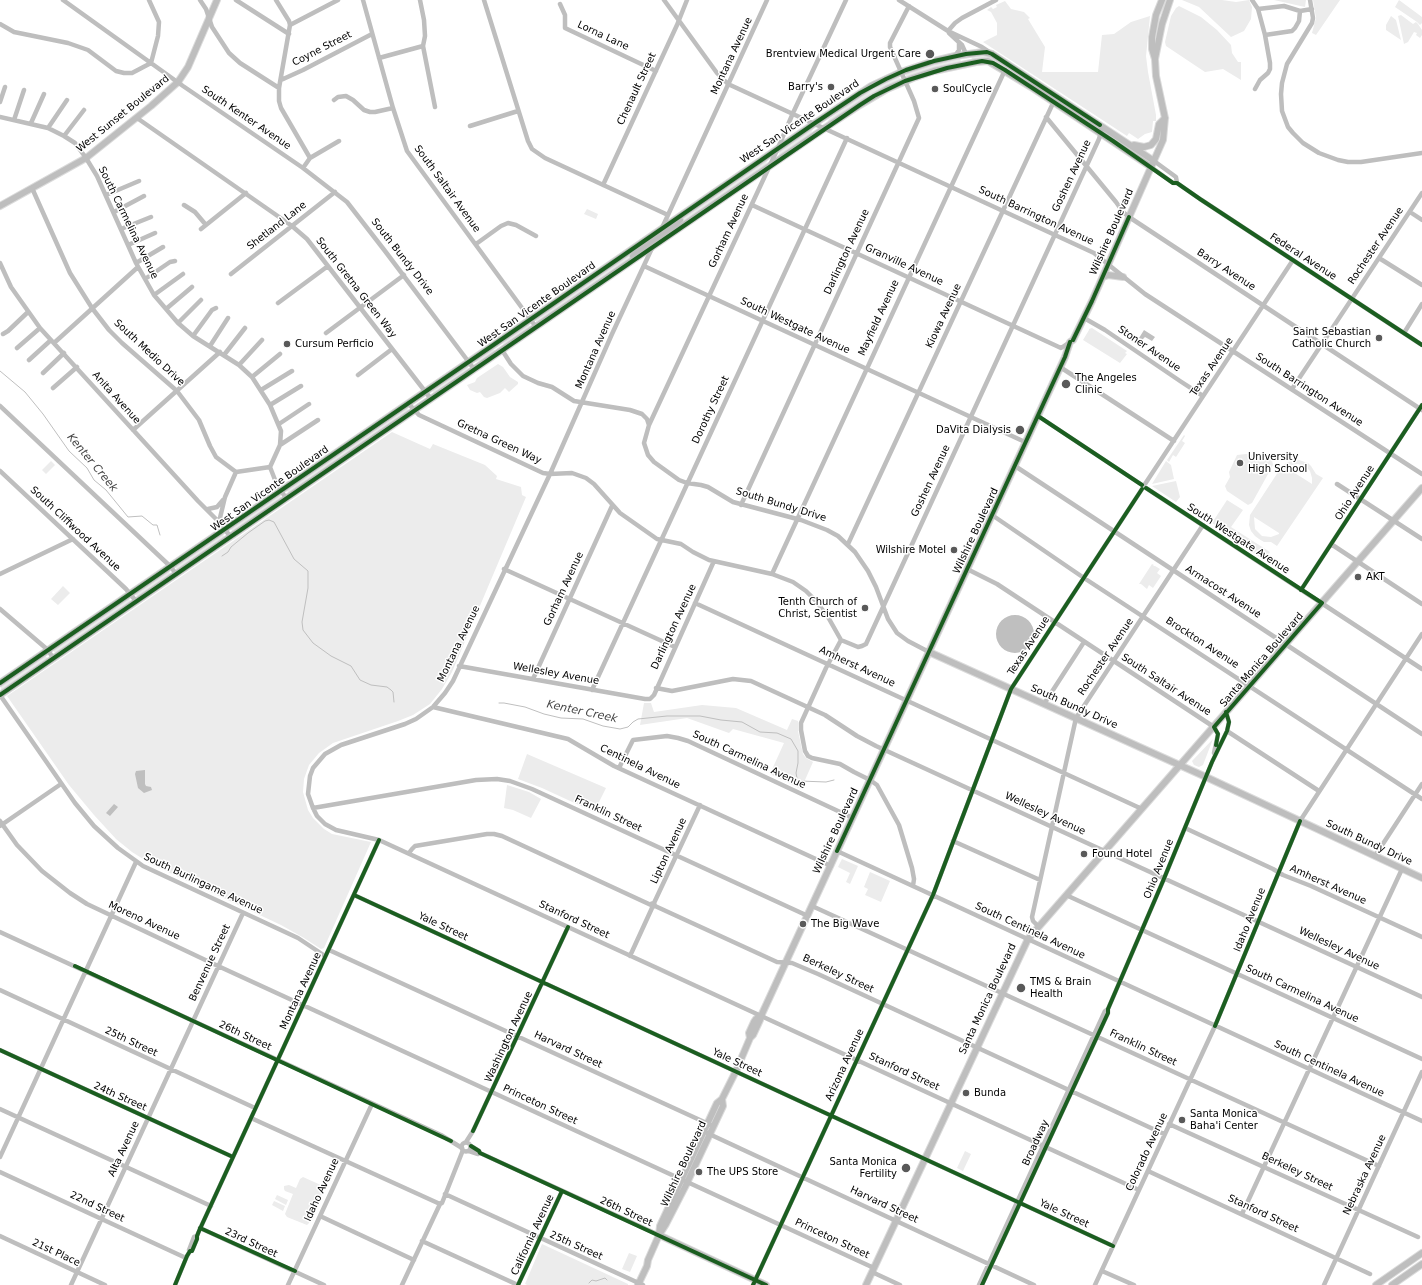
<!DOCTYPE html>
<html>
<head>
<meta charset="utf-8">
<style>
  body { margin:0 }
  canvas { display:block; background:#fff }
</style>
</head>
<body>
<canvas width="1422" height="1285"></canvas>
<script>
const context = document.querySelector('canvas').getContext('2d');
context.lineJoin = 'round';
function fill(path, color) { context.fillStyle = color; context.fill(path, 'evenodd'); }
const poly = rows => new Path2D(rows.map(r => 'M' + r).join(''));
function strokePath(path, color, width, dash) { context.strokeStyle = color; context.lineWidth = width; context.lineCap = dash ? 'butt' : 'round'; context.setLineDash(dash || []); context.stroke(path); }
function label(font, color, halo, rows, align = 'center') {
  context.font = font + ' "DejaVu Sans",sans-serif'; context.lineWidth = 3; context.setLineDash([]); context.textBaseline = 'middle'; context.strokeStyle = halo; context.fillStyle = color; for (const [text, x, y, turn = 0] of rows) {
    context.save(); context.translate(x, y); context.rotate((+turn || 0) * Math.PI / 180); context.textAlign = isNaN(turn) ? turn : align; if (halo) context.strokeText(text, 0, 0); context.fillText(text, 0, 0); context.restore();
  }
}
fill(poly([
  [1182,0,1222,0,1236,2,1249,0,1252,7,1251,19,1244,31,1231,37,1199,7],
  [1274,0,1306,0,1305,7],
  [1313,0,1340,0,1316,35,1312,33,1316,18],
  [1399,0,1422,17,1422,23,1420,25,1417,22,1395,7],
  [1005,1,1011,9,1024,12,1030,18,1028,19,1045,47,1042,72,1098,72,1102,35,1114,34,1131,22,1150,16,1146,56,1148,72,1156,115,1156,121,1153,121,1152,132,1145,134,1138,139,1129,133,1127,136,983,42,997,35,997,23,991,12,987,10,991,7,993,9,997,7,996,5],
  [1179,6,1201,17,1217,30,1231,45,1232,53,1238,62,1241,62,1241,80,1223,69,1205,72,1166,46,1165,42,1171,16,1176,8],
  [1401,15,1413,24,1416,22,1418,24,1422,30,1422,35,1420,38,1416,35,1417,33,1414,32,1408,42,1404,44,1398,16],
  [1391,16,1396,20,1401,40,1386,30,1386,25],
  [983,54,991,57,1048,95,990,59,984,58,972,59,971,55],
  [960,58,961,62,907,77,905,74,940,62],
  [899,76,901,81,827,123,829,119,845,108,852,100,876,87],
  [813,127,813,129,811,133,777,159,781,149],
  [768,159,764,168,665,236,666,233,695,208],
  [587,209,598,214,596,219,584,214],
  [649,240,648,243,617,269,537,323,534,319],
  [528,323,531,328,505,346,503,344,505,341,519,331],
  [1092,328,1127,351,1125,353,1127,354,1120,363,1083,340,1089,330,1089,329],
  [491,350,495,350,496,351,483,360,476,362,475,360],
  [498,364,503,367,510,377,518,382,518,384,509,392,505,388,500,393,487,398,484,397,480,392,477,393,470,390,467,385,475,382,477,378],
  [466,366,468,368,466,370,443,386,435,394,431,389],
  [406,407,409,411,289,494,286,489],
  [392,432,430,449,433,444,485,465,497,476,496,479,521,487,522,495,526,497,452,672,442,689,430,704,413,715,398,721,333,743,319,753,309,765,304,779,303,792,308,810,313,818,324,829,332,834,371,842,324,948,321,949,304,938,281,925,151,864,132,852,116,839,94,815,69,785,7,696],
  [1184,435,1185,436,1182,441,1185,443,1176,457,1173,455,1169,462,1167,460],
  [1246,454,1267,458,1272,460,1273,465,1252,503,1248,505,1227,491,1225,486,1230,477,1229,472,1237,455],
  [1296,459,1308,463,1311,466,1316,474,1323,478,1277,546,1271,542,1264,542,1259,539,1255,536,1251,531,1249,525,1250,515,1282,466,1286,463],
  [1298,464,1306,467,1310,471,1312,478,1312,484,1287,468,1292,465],
  [1254,517,1279,533,1279,534,1271,537,1262,536,1255,529],
  [51,461,55,465,46,474,42,470],
  [1166,461,1171,465,1174,479,1152,484],
  [1176,481,1180,497,1176,502,1152,486],
  [279,494,282,499,233,532,230,528],
  [1227,500,1243,510,1231,527,1270,552,1264,560,1226,535,1227,533,1212,523],
  [222,533,225,538,177,570,174,566],
  [1152,564,1154,565,1153,566,1155,566,1160,569,1157,573,1161,576,1153,588,1149,585,1147,589,1141,584,1139,584],
  [168,570,171,575,138,598,135,593],
  [63,586,70,593,58,605,51,599],
  [128,597,131,602,56,654,52,649],
  [45,655,48,659,2,691,0,685],
  [644,703,651,703,654,712,702,705,736,708,787,730,792,719,798,721,798,731,803,754,806,758,813,762,801,789,770,774,784,743,733,729,729,733,687,718,640,725],
  [1213,739,1203,765,1199,767,1194,765,1192,761],
  [527,754,606,788,594,812,542,788,518,779],
  [507,785,529,792,541,799,531,818,513,810,504,808],
  [842,859,858,866,850,884,846,882,850,873,838,867],
  [870,872,890,881,881,902,865,895,868,889,864,887],
  [965,1151,971,1154,963,1171,957,1168],
  [303,1177,323,1186,325,1188,309,1223,307,1225,287,1217,285,1214,293,1194,285,1191,284,1189,284,1186,289,1185,296,1188,300,1179],
  [277,1195,288,1200,286,1205,275,1199],
  [274,1201,285,1206,283,1211,272,1205],
  [542,1244,628,1284,628,1285,527,1285,525,1284],
  [629,1253,637,1256,630,1272,622,1269]
]), '#ececec');
fill(poly([
  [1144,330,1155,337,1152,341,1145,337,1142,340,1139,338],
  '996 634a19 19 0 1 1 38 0a19 19 0 1 1-38 0Z',
  [145,770,145,784,146,786,151,787,152,790,144,793,138,788,135,774,136,771],
  [114,804,118,807,110,816,106,813]
]), '#bfbfbf');
strokePath(poly([
  [0,371,25,392,43,414,69,451,87,468,94,480,106,490,128,517,142,516,153,525,157,525,160,535],
  [222,556,228,552,231,547,248,533,265,521,269,520,274,522,294,559,308,571,308,588,302,622,303,630,313,643,331,656,351,666,360,680,371,685,387,687,391,690,393,692,394,702],
  [499,703,504,703,525,707,544,714,561,718,583,719,603,726,620,729,628,727,633,722,638,719,667,716,700,716,721,720,742,722,760,732,777,733,791,739,798,751,798,763,796,773,797,778,800,781,826,782,834,780],
  [589,1283,592,1280,596,1281,605,1278,607,1280]
]), '#bfbfbf', 1);
const major = poly([
  [1155,59,1152,49,1152,37,1156,15,1162,0],
  [1134,145,1144,147,1151,145,1156,139,1159,124,1165,118],
  [0,206,86,158,151,106,178,82,188,67,217,0],
  [658,241,666,231,680,220],
  [633,256,654,239,659,233],
  [1103,277,1108,275,1123,277],
  [929,652,1206,777,1422,878],
  [0,683,489,348,815,123,871,86,901,72,934,61,955,56,983,52,992,54,1154,161],
  [0,695,825,128,860,105,887,89,913,78,934,71,976,62,988,61,1031,87,1151,167],
  [750,1038,753,1035,760,1020,761,1016,1046,398,1065,357,1070,342,1073,340,1092,301,1163,140,1165,118,1156,76,1155,59,1162,24,1170,0],
  [659,1235,660,1226,717,1103,722,1099,736,1071,750,1038,749,1033,754,1022,756,1019,761,1016],
  [659,1235,766,1285],
  [638,1285,647,1266,648,1260,659,1235,666,1224,685,1187,723,1106,722,1099],
  [866,1285,1028,939,1422,488],
  [1376,1285,1422,1253],
  [1392,1285,1422,1264]
]);
strokePath(major, '#dbdbdb', 8);
strokePath(poly([
  [63,0,183,86,303,168,347,202,385,251,474,369],
  [200,0,206,9,212,27,229,53,240,63,279,88],
  [236,0,289,34],
  [276,0,289,21,290,25,279,88,279,101,281,108,310,158],
  [363,0,393,108,407,151,536,327],
  [420,0,424,20,425,36,423,46,435,107],
  [484,0,528,141,532,149,545,158,668,215],
  [664,0,717,73,728,84,1094,253,1145,294,1422,474],
  [899,0,948,31,982,47,991,53],
  [1252,0,1258,9,1284,6,1300,11,1312,9],
  [1310,0,1313,18,1312,23,1287,64,1282,83,1281,94,1282,111,1288,127,1293,133,1303,143,1319,153,1338,160,1348,162,1361,162,1422,153],
  [560,4,565,15,565,28,656,71],
  [1258,9,1265,35],
  [0,24,14,32,68,43,88,50,116,71,124,73,132,73,151,63,158,36,159,22,149,0],
  [290,25,338,0],
  [948,31,955,23,962,18,996,0],
  [949,33,962,45,966,54],
  [955,56,959,50,959,43],
  [379,58,423,46],
  [281,80,303,70,372,34],
  [1255,89,1260,80,1268,73,1270,69,1270,63,1265,35,1292,31,1295,28,1299,21,1300,11],
  [334,100,338,97,346,96,353,100,364,110,370,112,375,112,393,108],
  [0,102,5,87],
  [0,117,48,128,64,136,75,143,86,158,97,176,136,263,154,295,178,323,193,336,239,365,252,377,270,405,281,431,280,445,270,467,277,485,286,498],
  [1046,117,1116,202,1123,212,1129,217,1422,410],
  [137,118,292,226,307,239,431,399],
  [14,120,24,90],
  [31,123,44,94],
  [470,126,518,111],
  [48,128,67,100],
  [64,136,84,110],
  [1154,161,1176,177,1177,183],
  [1151,167,1173,183,1177,183,1200,199,1422,345],
  [303,168,310,158,339,141],
  [603,185,677,25,687,0],
  [32,188,70,273,92,308,109,330,122,343,177,391,199,420,210,446,216,457,236,472,270,467],
  [106,195,139,181],
  [184,205,195,212,206,225],
  [752,205,1061,348,1070,342],
  [114,212,144,196],
  [1410,212,1422,220],
  [662,228,767,0],
  [121,229,151,217],
  [201,229,246,193],
  [476,244,501,226,508,223,516,225,536,236],
  [128,245,155,233],
  [653,246,612,334,550,474,453,681,445,693,433,707,416,719,405,724,341,745,325,754,313,768,310,776,308,794,313,808,317,816,325,824,336,830,379,840,1139,1190],
  [1379,258,1422,285],
  [0,263,11,287,40,328,198,501,219,522,230,536],
  [136,263,163,247],
  [644,266,1025,442],
  [231,274,335,192],
  [145,279,170,262,175,261],
  [154,295,183,274],
  [278,303,328,266],
  [166,309,192,287],
  [1084,318,1105,330,1180,381,1203,396],
  [178,323,201,300],
  [326,333,404,275],
  [1404,333,1422,304],
  [3,334,8,331,28,312],
  [193,336,212,310,216,308],
  [54,343,138,267],
  [210,346,228,318],
  [17,348,40,328],
  [502,350,511,364,523,376,538,383,552,387,574,401,630,410,642,414,647,419,649,425,644,443,648,455,654,462,679,480,687,483,701,485,708,487,733,502,801,520,827,530,838,536,855,552,868,571,876,587,888,619,897,633,908,641,929,652],
  [224,355,245,328],
  [29,360,51,340],
  [239,365,262,340],
  [1060,367,1174,441],
  [43,373,64,353],
  [358,375,392,349],
  [252,377,280,354],
  [53,388,77,367],
  [1292,389,1422,193],
  [261,390,292,371],
  [408,403,419,415,543,473,550,474,572,473,586,478,594,484,620,513,657,539,681,544,693,552,709,560,772,574,793,582,806,591,815,600,828,617,841,640],
  [270,405,301,386],
  [0,406,171,567,176,574],
  [1038,416,1142,485],
  [279,424,309,404],
  [649,425,778,148,793,113,846,0],
  [133,430,220,352],
  [280,445,318,420],
  [1015,466,1422,734],
  [0,471,126,589,136,601],
  [1145,484,1293,260],
  [1337,484,1422,539],
  [1146,488,1422,669],
  [741,505,919,118,914,101,890,47,890,43,909,6],
  [208,509,217,507,223,500],
  [992,515,1084,578,1422,799],
  [219,522,225,497,236,472],
  [848,544,1054,101],
  [1331,544,1422,604],
  [504,569,675,647],
  [967,569,997,584,1214,727,1218,734,1214,753],
  [0,574,73,539],
  [772,574,1005,70],
  [1301,590,1422,405],
  [695,603,1142,809],
  [0,609,48,650,53,658],
  [841,640,858,647,862,646,866,644,1099,139,1102,129,1100,125],
  [841,640,826,668,801,723,801,730,805,751,808,756,812,758,840,764,854,772,870,780,877,785,899,825,912,868,914,879,913,886],
  [459,666,645,699,650,699,654,695,714,561],
  [533,679,612,506],
  [656,688,672,691,733,679,751,681,825,715,857,736,876,746,1422,997],
  [592,690,847,138],
  [0,695,75,803,94,826,118,848,143,866,298,938,325,956],
  [1044,704,1084,642],
  [433,707,568,739,614,766,831,866],
  [1227,731,1319,791],
  [619,768,633,740,667,736,678,738,688,741,853,818],
  [313,808,476,780,497,779,510,781,532,789,808,916],
  [0,821,17,845,42,871,70,893,87,904,218,966,874,1268],
  [0,826,61,784],
  [1185,828,1273,869,1283,875,1311,886,1422,937],
  [953,841,1040,880],
  [837,851,1422,1121],
  [409,853,412,849,415,846,487,834,494,834,502,836,651,905],
  [1375,856,1422,784],
  [354,895,1113,1246],
  [1066,895,1422,1059],
  [654,903,651,904,652,907,655,906,654,903,700,805],
  [655,906,777,962,792,963,818,974,1164,1134],
  [812,906,1379,1166],
  [1039,927,1033,921,1032,917,1076,718,1203,525],
  [0,932,441,1135,462,1148],
  [329,950,713,1126],
  [630,956,652,908],
  [0,990,255,1108],
  [0,1050,233,1157],
  [0,1109,211,1206],
  [251,1118,440,1204],
  [1169,1124,1418,1237],
  [707,1133,1034,1285],
  [466,1142,473,1131,568,927],
  '461.5 1147a4.5 4.5 0 1 1 9 0a4.5 4.5 0 1 1-9 0Z',
  [471,1146,479,1151,480,1153,659,1235],
  [469,1151,478,1154,480,1153],
  [0,1157,136,862],
  [1148,1171,1370,1274],
  [0,1172,186,1258],
  [445,1194,643,1285],
  [1242,1214,1402,869],
  [320,1216,414,1260],
  [200,1228,324,1285],
  [0,1236,105,1285],
  [422,1241,518,1285],
  [189,1250,194,1237,197,1236],
  [1102,1271,1134,1285],
  [872,1272,900,1285],
  [71,1285,243,913],
  [175,1285,187,1256,190,1251,192,1251,197,1239,197,1236,199,1231,379,840],
  [288,1285,372,1104],
  [402,1285,440,1204,442,1203,463,1150],
  [518,1285,562,1191],
  [753,1285,933,895,1011,689,1142,489],
  [979,1285,1105,1011,1108,1009],
  [982,1285,1108,1013,1108,1009,1163,881,1212,762,1227,731,1229,722,1226,712],
  [1095,1285,1215,1026,1300,821,1422,634],
  [1324,1285,1422,1072]
]), '#bebebe', 4.5);
strokePath(major, '#bebebe', 6);
strokePath(poly([
  [1073,340,1092,301,1129,217],
  [1038,416,1142,485],
  [1146,488,1322,603,1214,727,1218,734,1216,745],
  [1301,590,1422,405],
  [0,683,489,348,815,123,860,93,886,79,906,70,934,61,966,54,987,52,992,54,1100,125],
  [0,695,860,105,874,96,905,81,947,68,982,61,993,63,1005,70,1113,141,1173,183,1177,183,1200,199,1422,345],
  [837,851,1046,398,1065,357,1070,342],
  [354,895,1113,1246],
  [75,966,451,1141],
  [1215,1026,1300,821],
  [0,1050,233,1157],
  [473,1131,568,927],
  [471,1146,479,1151,480,1153,766,1285],
  [200,1228,295,1271],
  [175,1285,187,1256,190,1251,192,1251,197,1239,197,1236,199,1231,379,840],
  [518,1285,562,1191],
  [753,1285,933,895,1011,689,1142,489],
  [982,1285,1108,1013,1108,1009,1163,881,1212,762,1227,731,1229,722,1226,712]
]), '#1b5e20', 4);
for (const [x, y, r, color] of [
  [930,54,5,"#595959"],
  [831,87,4,"#595959"],
  [935,89,4,"#595959"],
  [1379,338,4,"#595959"],
  [287,344,4,"#595959"],
  [1066,384,5,"#595959"],
  [1020,430,5,"#595959"],
  [1240,463,4,"#595959"],
  [954,550,4,"#595959"],
  [1358,577,4,"#595959"],
  [865,608,4,"#595959"],
  [1084,854,4,"#595959"],
  [803,924,4,"#595959"],
  [1021,988,5,"#595959"],
  [966,1093,4,"#595959"],
  [1182,1120,4,"#595959"],
  [906,1168,5,"#595959"],
  [699,1172,4,"#595959"]
]) { const dot = new Path2D(); dot.arc(x, y, r, 0, 2 * Math.PI); context.fillStyle = color; context.fill(dot); strokePath(dot, '#fff', 1.5); }
label('10px', '#000', '#fff', [
  ["Lorna Lane",603,36,25],
  ["Coyne Street",322,49,-27],
  ["Montana Avenue",732,56,-65],
  ["Chenault Street",637,89,-65],
  ["West Sunset Boulevard",123,114,-39],
  ["South Kenter Avenue",246,118,34],
  ["West San Vicente Boulevard",800,122,-34],
  ["Goshen Avenue",1072,176,-65],
  ["South Saltair Avenue",447,189,54],
  ["South Barrington Avenue",1036,216,25],
  ["South Carmelina Avenue",128,223,64],
  ["Shetland Lane",277,226,-38],
  ["Gorham Avenue",729,231,-65],
  ["Wilshire Boulevard",1112,232,-66],
  ["Rochester Avenue",1376,246,-56],
  ["Darlington Avenue",847,252,-65],
  ["South Bundy Drive",402,257,52],
  ["Federal Avenue",1303,257,33],
  ["Granville Avenue",904,265,25],
  ["Barry Avenue",1226,270,33],
  ["South Gretna Green Way",356,288,52],
  ["West San Vicente Boulevard",537,305,-35],
  ["Kiowa Avenue",944,316,-65],
  ["Mayfield Avenue",879,318,-65],
  ["South Westgate Avenue",795,326,25],
  ["Stoner Avenue",1149,349,34],
  ["Montana Avenue",596,350,-66],
  ["South Medio Drive",149,353,43],
  ["Texas Avenue",1212,367,-56],
  ["South Barrington Avenue",1309,390,33],
  ["Anita Avenue",116,398,48],
  ["Dorothy Street",711,410,-65],
  ["Gretna Green Way",499,442,25],
  ["Goshen Avenue",931,481,-65],
  ["West San Vicente Boulevard",270,489,-35],
  ["Ohio Avenue",1355,493,-57],
  ["South Bundy Drive",781,505,17],
  ["South Cliffwood Avenue",75,529,43],
  ["Wilshire Boulevard",976,531,-65],
  ["South Westgate Avenue",1238,539,33],
  ["Gorham Avenue",564,589,-65],
  ["Armacost Avenue",1223,592,33],
  ["Darlington Avenue",674,627,-65],
  ["Brockton Avenue",1202,643,33],
  ["Montana Avenue",459,644,-64],
  ["Texas Avenue",1029,646,-57],
  ["Rochester Avenue",1106,657,-56],
  ["Santa Monica Boulevard",1262,660,-49],
  ["Amherst Avenue",857,667,25],
  ["Wellesley Avenue",556,674,10],
  ["South Saltair Avenue",1166,685,33],
  ["South Bundy Drive",1074,707,24],
  ["South Carmelina Avenue",749,760,25],
  ["Centinela Avenue",640,767,26],
  ["Franklin Street",608,814,25],
  ["Wellesley Avenue",1045,814,25],
  ["Wilshire Boulevard",836,831,-65],
  ["South Bundy Drive",1369,843,25],
  ["Lipton Avenue",669,851,-65],
  ["Ohio Avenue",1159,869,-68],
  ["South Burlingame Avenue",203,884,25],
  ["Amherst Avenue",1328,885,24],
  ["Stanford Street",574,920,25],
  ["Idaho Avenue",1250,920,-68],
  ["Moreno Avenue",144,921,25],
  ["Yale Street",443,927,25],
  ["South Centinela Avenue",1030,931,25],
  ["Wellesley Avenue",1339,949,25],
  ["Benvenue Street",210,963,-65],
  ["Berkeley Street",838,974,25],
  ["Montana Avenue",301,991,-65],
  ["South Carmelina Avenue",1302,994,25],
  ["Santa Monica Boulevard",988,999,-65],
  ["26th Street",245,1036,25],
  ["Washington Avenue",509,1037,-65],
  ["25th Street",131,1042,25],
  ["Franklin Street",1143,1048,25],
  ["Harvard Street",568,1050,25],
  ["Yale Street",737,1063,25],
  ["Arizona Avenue",845,1065,-65],
  ["South Centinela Avenue",1329,1069,25],
  ["Stanford Street",904,1072,25],
  ["24th Street",120,1097,24],
  ["Princeton Street",540,1105,25],
  ["Broadway",1036,1143,-65],
  ["Alta Avenue",124,1149,-65],
  ["Colorado Avenue",1147,1152,-65],
  ["Wilshire Boulevard",684,1164,-65],
  ["Berkeley Street",1297,1172,25],
  ["Nebraska Avenue",1365,1175,-65],
  ["Idaho Avenue",322,1190,-65],
  ["Harvard Street",884,1205,25],
  ["22nd Street",97,1207,25],
  ["26th Street",626,1212,25],
  ["Yale Street",1064,1214,25],
  ["Stanford Street",1263,1214,25],
  ["California Avenue",533,1235,-65],
  ["Princeton Street",832,1239,25],
  ["23rd Street",251,1243,25],
  ["25th Street",576,1246,24],
  ["21st Place",56,1253,25]
]);
label('10px', '#000', '#fff', [
  ["Brentview Medical Urgent Care",921,54,"right"],
  ["Barry's",823,87,"right"],
  ["SoulCycle",943,89],
  ["Saint Sebastian",1371,332,"right"],
  ["Catholic Church",1371,344,"right"],
  ["Cursum Perficio",295,344],
  ["The Angeles",1075,378],
  ["Clinic",1075,390],
  ["DaVita Dialysis",1011,430,"right"],
  ["University",1248,457],
  ["High School",1248,469],
  ["Wilshire Motel",946,550,"right"],
  ["AKT",1366,577],
  ["Tenth Church of",857,602,"right"],
  ["Christ, Scientist",857,614,"right"],
  ["Found Hotel",1092,854],
  ["The Big Wave",811,924],
  ["TMS & Brain",1030,982],
  ["Health",1030,994],
  ["Bunda",974,1093],
  ["Santa Monica",1190,1114],
  ["Baha'i Center",1190,1126],
  ["Santa Monica",897,1162,"right"],
  ["Fertility",897,1174,"right"],
  ["The UPS Store",707,1172]
], 'left');
label('italic 11px', '#444', '#fff', [
  ["Kenter Creek",92,463,50],
  ["Kenter Creek",582,712,12]
]);
</script>
</body>
</html>
